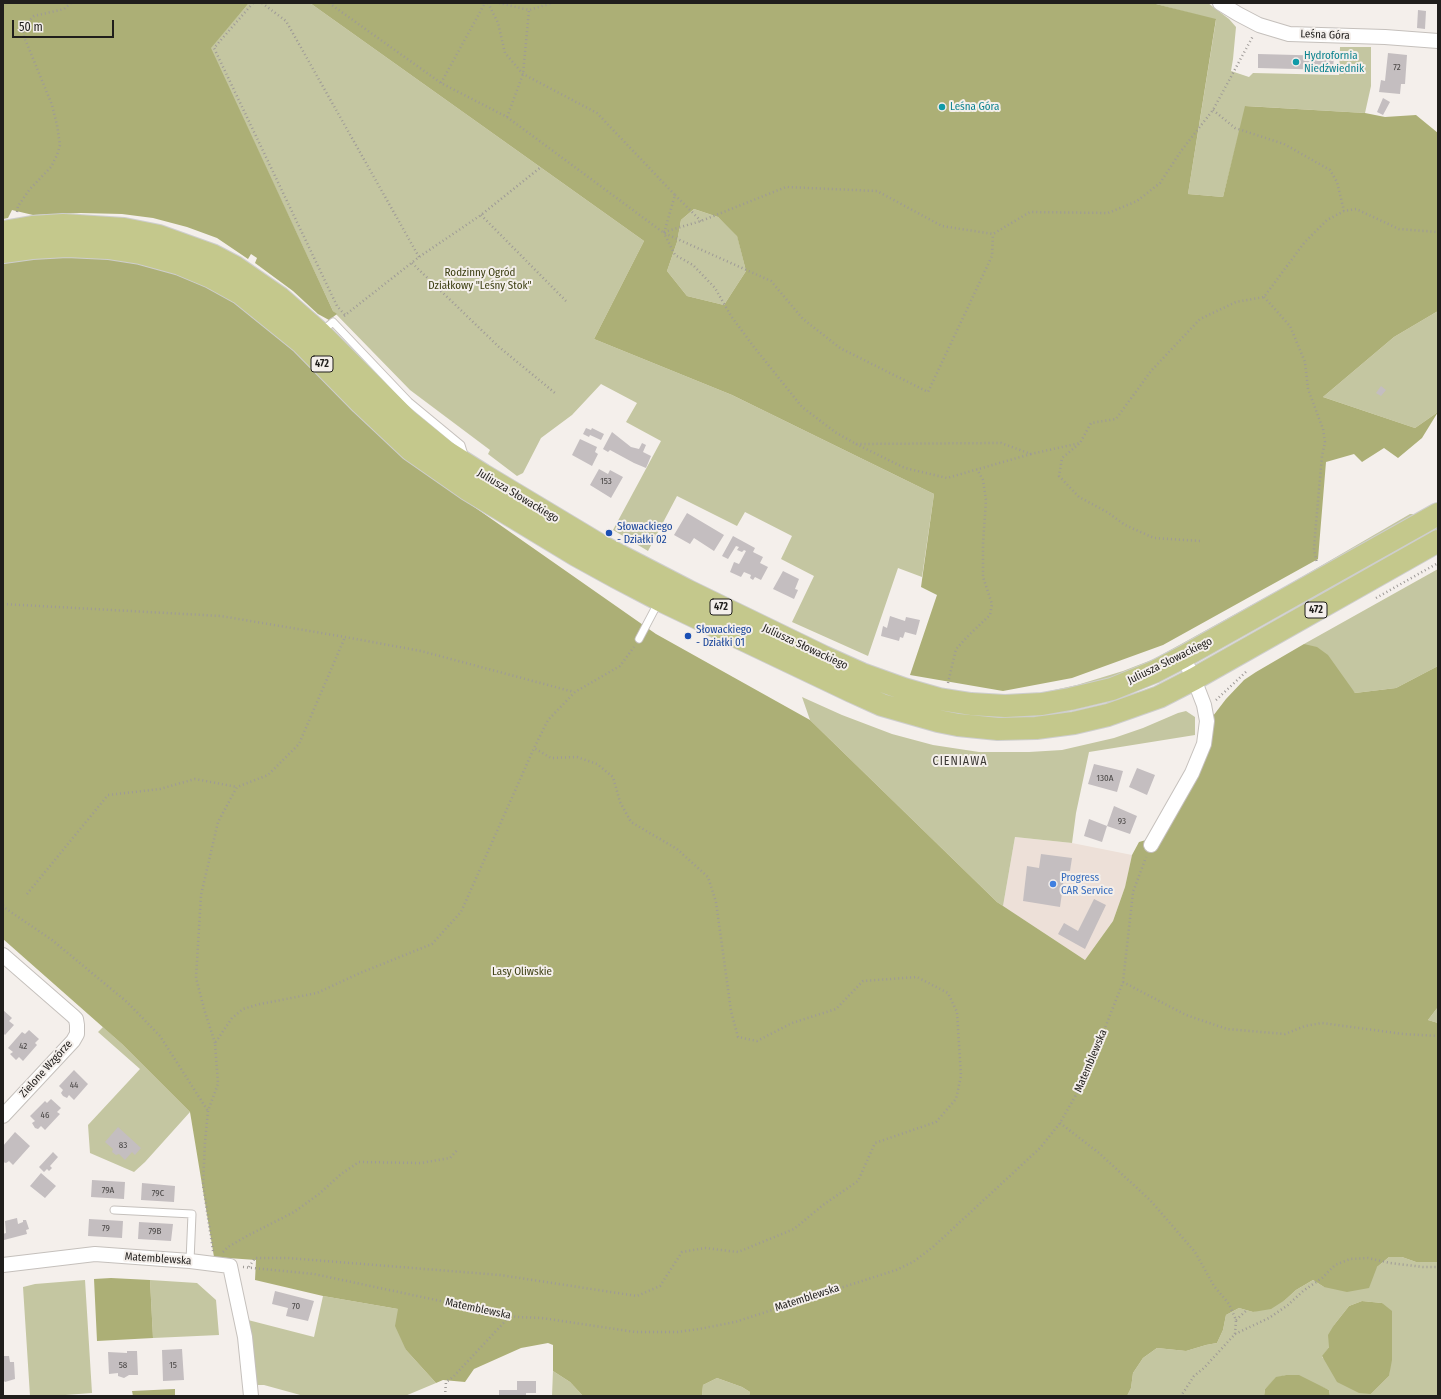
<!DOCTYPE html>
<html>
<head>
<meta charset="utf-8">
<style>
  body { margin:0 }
  #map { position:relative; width:1441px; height:1399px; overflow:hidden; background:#f4efeb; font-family:"Fira Sans Condensed",sans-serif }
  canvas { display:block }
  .frame { position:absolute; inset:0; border:4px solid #201e1c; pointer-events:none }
  .scale { position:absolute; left:12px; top:20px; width:102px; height:18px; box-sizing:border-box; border:2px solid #201e1c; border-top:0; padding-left:5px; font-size:12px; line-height:14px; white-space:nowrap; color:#201e1c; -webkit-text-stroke:3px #f4efeb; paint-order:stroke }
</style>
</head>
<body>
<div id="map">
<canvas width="1441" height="1399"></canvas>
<div class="frame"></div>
<div class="scale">50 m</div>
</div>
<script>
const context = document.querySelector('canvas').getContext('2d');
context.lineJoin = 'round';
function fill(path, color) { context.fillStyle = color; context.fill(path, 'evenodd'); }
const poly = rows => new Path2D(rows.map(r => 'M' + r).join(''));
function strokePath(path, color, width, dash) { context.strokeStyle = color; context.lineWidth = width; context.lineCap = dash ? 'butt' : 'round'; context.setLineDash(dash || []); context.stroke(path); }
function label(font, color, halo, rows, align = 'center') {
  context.font = font + ' "Fira Sans Condensed",sans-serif'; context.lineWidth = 4; context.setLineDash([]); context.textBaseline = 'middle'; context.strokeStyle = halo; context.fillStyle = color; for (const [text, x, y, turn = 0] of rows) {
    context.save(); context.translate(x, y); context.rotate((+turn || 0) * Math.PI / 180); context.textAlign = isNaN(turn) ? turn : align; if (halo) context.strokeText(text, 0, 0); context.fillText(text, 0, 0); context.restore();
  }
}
fill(poly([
  [1015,837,1072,843,1132,855,1125,887,1113,921,1085,960,1003,906]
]), '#ede0d8');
fill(poly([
  [249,3,310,3,644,241,594,339,732,395,934,494,922,577,898,568,868,656,792,622,814,576,781,559,792,536,745,512,737,526,677,496,648,551,613,530,661,441,626,422,637,403,601,384,572,415,541,438,523,473,517,476,488,454,490,450,410,390,333,311,210,48],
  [1152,3,1208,3,1229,19,1236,27,1233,59,1231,71,1249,77,1253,73,1339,75,1340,47,1371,47,1371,86,1365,113,1246,106,1223,197,1188,194,1216,20],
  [694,209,718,217,737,235,746,271,724,305,687,296,667,271,677,242,681,220],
  [1438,311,1438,412,1415,428,1323,397,1394,337],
  [1410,514,1413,514,1412,518,1155,662,1082,688,1036,694,1077,685,1123,671,1154,659,1288,585],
  [1438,522,1438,531,1298,609,1310,598],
  [1438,569,1438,666,1396,688,1355,693,1304,644],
  [802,697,842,715,892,734,933,745,979,752,1029,752,1062,750,1114,738,1143,728,1178,713,1186,711,1195,717,1195,735,1089,752,1076,813,1072,843,1015,837,1003,906,997,902,810,720],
  [1438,1007,1438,1023,1428,1020],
  [103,1027,122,1044,190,1112,145,1162,134,1172,90,1153,88,1125,140,1069,98,1032],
  [1389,1257,1402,1257,1416,1262,1438,1262,1438,1396,1330,1396,1329,1390,1317,1385,1286,1375,1276,1378,1265,1389,1264,1396,1127,1396,1131,1388,1133,1373,1143,1358,1157,1348,1186,1351,1206,1345,1217,1343,1223,1330,1226,1315,1239,1308,1253,1312,1285,1300,1296,1290,1313,1280,1324,1287,1377,1267],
  [1362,1301,1382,1303,1392,1330,1389,1376,1371,1394,1322,1357,1329,1347,1334,1325,1349,1306],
  [85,1280,92,1393,52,1396,30,1396,23,1287,35,1284],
  [150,1280,197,1283,216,1300,219,1335,153,1338],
  [323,1296,398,1309,406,1350,436,1383,405,1396,304,1396,264,1385,257,1385,248,1320,314,1337],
  [553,1371,570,1382,583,1396,552,1396],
  [717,1378,742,1387,750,1392,749,1396,702,1396,703,1385]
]), '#c4c6a1');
fill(poly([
  [3,3,249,3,211,48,333,311,337,314,329,320,318,314,293,291,255,263,257,258,251,254,248,259,217,238,187,227,153,218,122,214,81,213,33,215,12,210,8,218,3,219],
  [310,3,1152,3,1216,19,1188,194,1223,197,1245,106,1365,113,1385,117,1416,115,1438,133,1438,311,1394,337,1323,397,1415,428,1438,412,1422,438,1398,458,1384,448,1362,462,1354,454,1326,462,1318,559,1163,645,1072,678,1003,691,910,675,937,595,921,587,934,494,732,395,594,339,644,241],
  [694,209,718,217,737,236,746,271,724,305,687,296,667,271,677,242,681,220],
  [37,256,123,259,174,272,227,296,292,347,400,455,656,634,810,720,997,902,1085,960,1113,921,1125,887,1132,855,1139,842,1160,836,1213,716,1226,699,1244,680,1256,672,1304,644,1317,647,1328,655,1355,693,1396,688,1438,666,1438,1007,1428,1020,1438,1023,1438,1262,1416,1262,1402,1257,1389,1257,1377,1267,1369,1288,1347,1292,1324,1287,1313,1280,1296,1290,1285,1300,1271,1309,1253,1312,1239,1308,1226,1315,1223,1330,1217,1343,1206,1345,1186,1351,1157,1348,1143,1358,1133,1373,1131,1388,1127,1396,749,1396,750,1392,742,1387,717,1378,703,1385,702,1396,583,1396,570,1382,553,1371,553,1345,548,1343,521,1348,474,1369,465,1382,443,1380,436,1383,406,1350,395,1326,398,1309,323,1296,255,1280,256,1260,214,1257,190,1112,122,1044,3,939,3,262],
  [111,1278,150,1280,153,1338,97,1341,94,1279],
  [1362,1301,1382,1303,1392,1311,1392,1360,1389,1376,1371,1394,1359,1393,1337,1382,1322,1356,1329,1347,1328,1335,1334,1325,1349,1306],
  [1286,1375,1299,1375,1329,1390,1330,1396,1264,1396,1265,1389,1276,1377],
  [175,1389,175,1396,133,1396,132,1391]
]), '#acaf76');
fill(poly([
  [1418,10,1426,11,1425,29,1417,28],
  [1388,53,1407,55,1405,84,1401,84,1400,94,1379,92,1381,80,1385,81],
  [1258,54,1334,56,1333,70,1258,68],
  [1383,98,1390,102,1383,115,1377,112],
  [1381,386,1386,390,1381,396,1376,393],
  [586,428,591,430,592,428,604,434,601,440,590,435,589,437,583,434],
  [612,432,631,447,639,449,642,443,646,445,643,452,651,456,646,468,634,463,610,450,608,452,603,449],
  [580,439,597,447,595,452,598,454,592,466,572,455],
  [599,469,608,474,610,470,623,477,611,498,590,485],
  [687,513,724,535,714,551,694,538,690,544,674,535],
  [733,536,755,548,753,552,763,557,760,563,768,567,761,580,755,577,753,580,750,578,751,575,744,572,741,577,730,572,734,562,739,564,746,551,744,550,742,552,737,550,739,547,736,546,728,559,722,556],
  [783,571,799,579,795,589,798,590,794,599,773,589],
  [890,616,905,621,906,617,920,620,916,635,905,632,903,638,900,637,899,641,881,636,883,626,887,628],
  [1094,764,1123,771,1117,792,1088,784],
  [1137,768,1155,775,1147,795,1129,787],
  [1114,806,1137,816,1130,834,1107,826],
  [1089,819,1107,826,1102,842,1084,836],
  [1041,854,1072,858,1070,871,1065,871,1060,907,1023,901,1027,866,1039,868],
  [1094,899,1106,905,1085,949,1058,934,1064,923,1078,931],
  [3,1010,12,1018,9,1021,14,1025,5,1035,3,1033],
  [29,1030,39,1039,35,1043,37,1045,23,1061,19,1057,16,1060,10,1054,13,1052,8,1048,22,1032,25,1034],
  [74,1070,88,1084,74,1100,69,1095,67,1098,63,1096,61,1093,63,1090,59,1086],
  [51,1099,61,1108,57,1112,60,1114,45,1130,41,1126,38,1129,35,1128,32,1123,35,1121,30,1116,45,1101,47,1103],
  [118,1127,141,1148,135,1155,132,1152,125,1160,119,1154,116,1155,112,1152,113,1149,105,1142],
  [15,1132,30,1146,13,1165,9,1161,6,1163,3,1162,3,1146],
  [53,1152,58,1157,50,1166,52,1168,49,1171,47,1169,44,1172,39,1167],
  [41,1173,56,1186,45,1198,30,1186],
  [92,1180,125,1182,124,1199,91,1197],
  [142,1183,175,1186,174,1202,141,1200],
  [17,1218,18,1224,23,1222,23,1220,26,1220,29,1229,26,1230,27,1234,4,1240,3,1234,6,1233,5,1221],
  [89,1219,123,1221,122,1238,88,1236],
  [139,1222,173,1224,171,1241,138,1239],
  [275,1291,314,1301,308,1321,286,1316,288,1308,272,1304],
  [182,1349,184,1380,163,1381,162,1350],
  [127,1351,137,1351,138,1375,129,1375,124,1378,118,1376,118,1373,109,1374,108,1352,127,1353],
  [3,1356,9,1356,10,1362,14,1362,15,1379,5,1382,3,1380],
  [517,1381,536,1381,536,1393,526,1393,526,1396,499,1396,499,1390,517,1390]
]), '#c4bec0');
const service = poly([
  [322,331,333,322,409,402,461,445,465,458],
  [639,639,659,601],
  [114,1210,192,1214,190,1261]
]);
const minor = poly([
  [1220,3,1238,14,1259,25,1289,34,1385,37,1438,41],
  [1151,845,1192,773,1204,744,1207,721,1204,705,1194,679,1183,657],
  [3,955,73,1016,76,1019,77,1025,77,1034,73,1041,3,1116],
  [3,1265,95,1254,190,1261,230,1266,245,1337,251,1396]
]);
const primary = poly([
  [3,232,32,227,63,225,124,229,159,236,212,255,235,267,280,298,320,333,407,420,445,451,483,475,603,547,688,591,824,657,862,674,904,689,939,699,971,704,1005,706,1042,704,1070,699,1112,689,1154,672,1183,657,1438,514],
  [3,252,32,248,67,246,108,248,140,253,180,264,211,277,240,293,302,343,361,403,411,450,467,489,576,555,616,577,660,600,851,691,882,705,938,721,958,725,998,729,1036,728,1074,723,1108,715,1159,697,1194,679,1438,541]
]);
strokePath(service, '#c5c0bc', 9);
strokePath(minor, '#c5c0bc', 16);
strokePath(primary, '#cececd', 24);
strokePath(poly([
  [253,3,214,48,337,306,345,315],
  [262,3,286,21,419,257],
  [329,3,441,83,507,117,664,233,771,281,803,319,840,348,928,392,992,256,993,234],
  [488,3,498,23,505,53,523,74,597,113,675,195,664,233,675,255,693,265,715,288,731,316,754,347,802,407,835,432,856,444,1001,443,1031,454,1080,443,1091,423,1116,419,1151,371,1200,319,1236,302,1264,297,1304,243,1327,220,1344,211,1356,209,1399,229,1438,232],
  [499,3,529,10,552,3],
  [441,83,485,3],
  [1213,110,1235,128,1284,144,1330,170,1337,182,1344,211],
  [507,117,523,74,529,10],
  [675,195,701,221],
  [17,212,18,206,30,189,51,167,57,155,60,145,57,125,52,105,23,34,24,26,34,16,64,9,71,3],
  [481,215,566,301],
  [664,232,701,221,786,187,877,191,942,226,993,234,1030,212,1108,213,1137,201,1160,183,1181,151,1213,110,1253,36],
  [412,263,499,347,555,393],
  [1264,297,1290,326,1305,362,1308,389,1323,429,1325,442,1322,456,1315,535,1314,550,1317,563],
  [344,316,419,257,481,215,541,167],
  [856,444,905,468,947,478,1031,454],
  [1079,444,1062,458,1059,476,1079,497,1107,512,1125,525,1154,538,1201,541],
  [1376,598,1438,563],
  [3,604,221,616,345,637,421,651,574,692],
  [948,683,956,649,970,634,990,615,992,604,983,577,983,544,986,500,983,480,977,469],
  [1216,700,1248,670],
  [27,894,108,795,160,789,195,779,237,787],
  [3,905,5,908,52,940,127,1002,160,1036,208,1111],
  [1123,982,1186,1015,1227,1029,1285,1034,1305,1026,1322,1023,1403,1034,1438,1036],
  [215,1043,205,1012,196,978,201,895,218,822,237,787,268,775,299,744,345,637],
  [1060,1123,1099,1153,1150,1200,1195,1252,1214,1286,1229,1304,1236,1320,1235,1334,1204,1368,1194,1376,1181,1396],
  [213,1251,203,1185,205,1142,208,1111,218,1084,215,1043,232,1018,243,1009,260,1004,317,993,360,973,432,944,461,912,534,748,548,720,575,692,620,666,634,647],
  [223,1252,228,1247,247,1236,294,1212,319,1194,341,1174,359,1162,421,1163,450,1158,458,1149],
  [243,1267,314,1274,516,1317,542,1318,635,1332,678,1332,699,1329,735,1322,896,1270,913,1262,933,1247,1040,1148,1060,1123,1085,1079,1123,982,1133,892,1146,857],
  [249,1267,255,1258,288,1258,500,1275,637,1296,660,1286,682,1252,705,1248,738,1252,794,1229,823,1205,858,1181,875,1143,936,1122,956,1099,961,1076,957,1012,948,993,917,977,863,981,836,1009,792,1023,757,1041,738,1037,731,1011,716,902,708,877,677,849,631,822,620,802,613,777,597,764,577,757,551,758,534,748],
  [1236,1320,1247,1310],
  [1235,1334,1269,1318,1288,1305,1303,1291,1322,1278,1335,1265,1350,1259,1368,1258,1390,1263,1423,1267,1438,1267],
  [445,1396,446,1382,453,1377,510,1316]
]), '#9e9a97', 2.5, [1, 3]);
strokePath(service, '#fff', 7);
strokePath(minor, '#fff', 14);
strokePath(primary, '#c4c88c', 22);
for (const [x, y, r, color] of [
  [1296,62,4,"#0f9aa8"],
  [942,107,4,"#0f9aa8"],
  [609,533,4,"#1a4fb4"],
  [688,636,4,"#1a4fb4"],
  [1053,884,4,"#3f7fe0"]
]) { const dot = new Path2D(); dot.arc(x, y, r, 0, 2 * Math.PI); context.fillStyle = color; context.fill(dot); strokePath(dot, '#f4efeb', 1.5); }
label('9px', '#494645', null, [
  ["72",1397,67],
  ["153",606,481],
  ["130A",1105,778],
  ["93",1122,821],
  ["42",23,1046],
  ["44",74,1085],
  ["46",45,1115],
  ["83",123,1145],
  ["79A",108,1190],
  ["79C",158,1193],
  ["79",106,1228],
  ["79B",155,1231],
  ["70",296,1306],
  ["58",123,1365],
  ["15",173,1365]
]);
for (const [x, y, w] of [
  [322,364,22],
  [721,607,22],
  [1316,610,22]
]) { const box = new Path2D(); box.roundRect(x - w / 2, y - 8, w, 16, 3); context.fillStyle = '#f4efeb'; context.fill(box); strokePath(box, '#201e1c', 1); }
label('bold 10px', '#201e1c', null, [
  ["472",322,364],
  ["472",721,607],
  ["472",1316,610]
]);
label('11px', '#201e1c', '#f4efeb', [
  ["Leśna Góra",1325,35,2],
  ["Juliusza Słowackiego",518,496,31],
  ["Juliusza Słowackiego",805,647,25],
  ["Juliusza Słowackiego",1170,661,-26],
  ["Matemblewska",1091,1061,-67],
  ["Zielone Wzgórze",46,1069,-48],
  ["Matemblewska",158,1259,4],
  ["Matemblewska",807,1298,-18],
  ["Matemblewska",478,1309,12]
]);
label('11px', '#0d838f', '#f4efeb', [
  ["Hydrofornia",1304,56],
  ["Niedźwiednik",1304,69],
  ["Leśna Góra",950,107]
], 'left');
label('11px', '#3c3e11', '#f4efeb', [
  ["Rodzinny Ogród",480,273],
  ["Działkowy \"Leśny Stok\"",480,286],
  ["Lasy Oliwskie",522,972]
]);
label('11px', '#164399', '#f4efeb', [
  ["Słowackiego",617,527],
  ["- Działki 02",617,540],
  ["Słowackiego",696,630],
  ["- Działki 01",696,643]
], 'left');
label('11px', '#366cbe', '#f4efeb', [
  ["Progress",1061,878],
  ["CAR Service",1061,891]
], 'left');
context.letterSpacing = '1px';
label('12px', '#3c3835', '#f4efeb', [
  ["CIENIAWA",960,762]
]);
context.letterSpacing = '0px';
</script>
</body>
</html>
